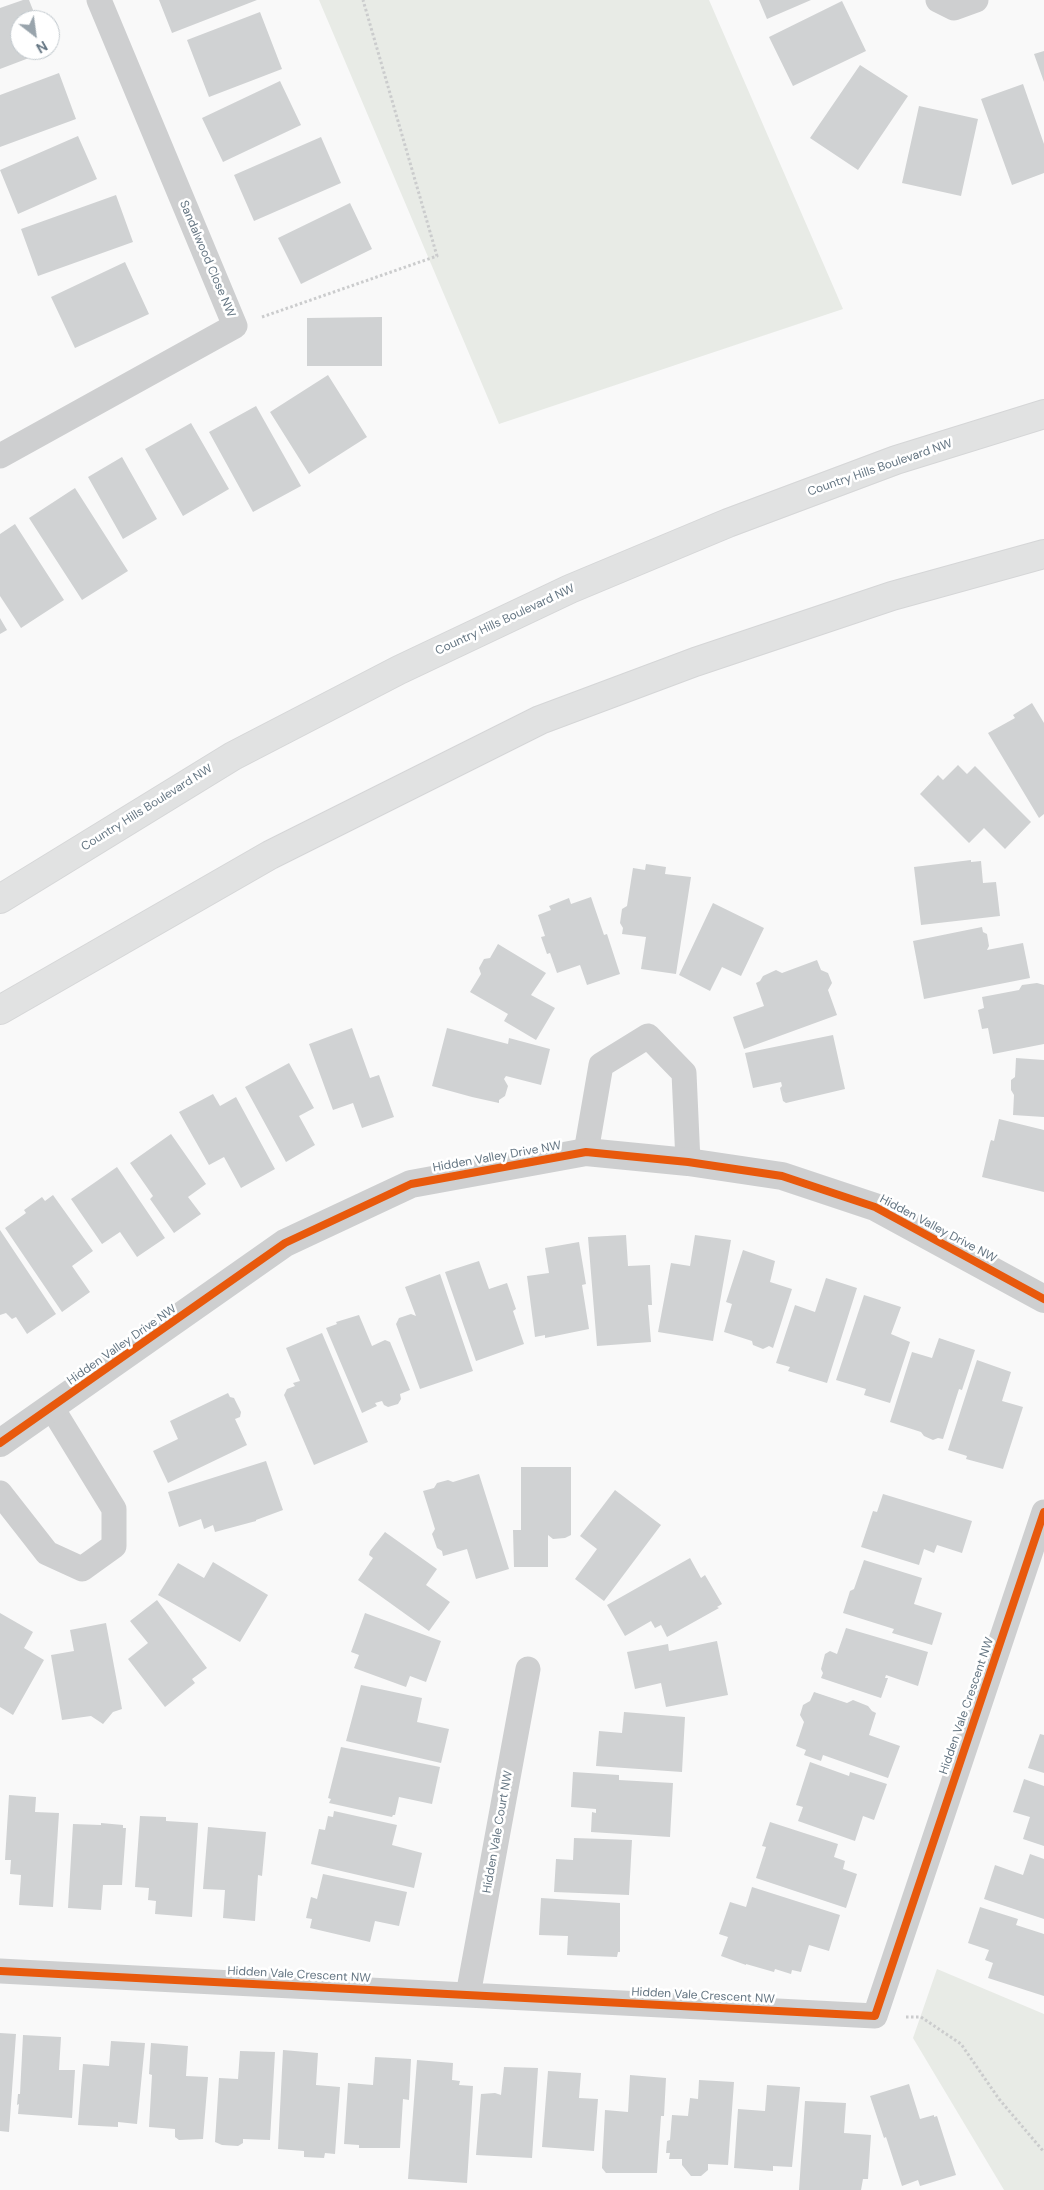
<!DOCTYPE html>
<html>
<head>
<meta charset="utf-8">
<style>
  body { margin:0 }
  #map { position:relative; width:1044px; height:2190px; overflow:hidden; background:#f9f9f9; font-family:"DM Sans",sans-serif }
  canvas { display:block }
  .north { position:absolute; left:10px; top:10px; width:50px; height:50px; box-sizing:border-box; background:#fff; border:1px solid #c1c8cd; border-radius:50%; rotate:150deg; font-size:14px; font-weight:700; line-height:20px; text-align:center; color:#657683 }
  .north::after { content:''; display:block; margin:auto; width:18px; height:22px; background:#99a4ac; clip-path:polygon(50% 0,100% 100%,50% 72%,0 100%) }
</style>
</head>
<body>
<div id="map">
<canvas width="1044" height="2190"></canvas>
<div class="north">N</div>
</div>
<script>
const context = document.querySelector('canvas').getContext('2d');
context.lineJoin = 'round';
function fill(path, color) { context.fillStyle = color; context.fill(path, 'evenodd'); }
const poly = rows => new Path2D(rows.map(r => 'M' + r).join(''));
function strokePath(path, color, width, dash) { context.strokeStyle = color; context.lineWidth = width; context.lineCap = dash ? 'butt' : 'round'; context.setLineDash(dash || []); context.stroke(path); }
function label(font, color, halo, rows, align = 'center') {
  context.font = font + ' "DM Sans",sans-serif'; context.lineWidth = 5; context.setLineDash([]); context.textBaseline = 'middle'; context.strokeStyle = halo; context.fillStyle = color; for (const [text, x, y, turn = 0] of rows) {
    context.save(); context.translate(x, y); context.rotate((+turn || 0) * Math.PI / 180); context.textAlign = isNaN(turn) ? turn : align; if (halo) context.strokeText(text, 0, 0); context.fillText(text, 0, 0); context.restore();
  }
}
fill(poly([
  [319,0,709,0,843,309,499,424],
  [937,1969,1044,2014,1044,2190,1004,2190,913,2038]
]), '#e8ebe6');
fill(poly([
  [23,0,29,0,37,20,20,20,20,50,50,50,0,69,0,8],
  [159,0,257,0,172,33],
  [759,0,811,0,767,19],
  [842,1,866,51,793,86,769,37],
  [260,12,282,69,209,97,187,40],
  [1044,51,1044,82,1034,54],
  [860,65,908,96,858,170,810,138],
  [59,73,76,119,0,147,0,95],
  [280,81,301,125,223,162,202,118],
  [1023,84,1044,144,1044,173,1012,185,981,99],
  [919,106,978,119,961,196,902,183],
  [78,136,97,179,18,214,0,170],
  [321,137,341,183,254,221,234,175],
  [116,195,133,242,38,276,21,229],
  [350,203,372,249,301,284,278,238],
  [125,262,149,314,75,348,51,297],
  [382,317,382,366,307,366,307,318],
  [328,375,367,437,309,474,270,412],
  [256,406,301,486,253,512,209,432],
  [191,423,229,489,183,516,145,449],
  [122,457,157,519,123,539,88,477],
  [75,488,128,571,82,600,29,518],
  [15,524,64,600,21,628,0,596,0,534],
  [0,618,7,630,0,634],
  [1032,703,1044,723,1044,814,1039,818,988,733,1015,718,1013,715],
  [958,765,967,774,975,766,1031,822,1005,849,984,828,969,843,920,794,938,775,943,780],
  [971,860,971,862,981,861,983,883,996,882,1000,916,921,925,914,867],
  [646,864,666,867,665,874,691,877,676,974,641,969,646,937,622,934,623,928,620,923,622,909,627,906,633,868,645,870],
  [591,897,604,935,607,934,620,974,587,985,580,965,557,973,550,953,547,954,541,937,545,936,538,915,551,910,549,906,569,898,571,904],
  [713,903,764,928,741,976,722,967,710,991,679,975],
  [982,927,983,932,987,934,989,946,987,950,1023,943,1030,978,924,999,913,941],
  [498,944,546,973,531,995,555,1008,536,1040,504,1021,508,1014,470,992,481,974,479,968,484,959,490,958],
  [817,960,821,970,828,973,832,983,828,990,837,1015,744,1049,733,1017,764,1006,756,983,760,981,763,976,776,970,782,973],
  [1037,983,1044,985,1044,1044,993,1054,988,1028,982,1029,978,1010,984,1008,982,997,1019,990,1022,985],
  [352,1028,370,1078,379,1075,394,1117,362,1128,353,1103,333,1110,309,1044],
  [447,1028,508,1044,509,1038,550,1049,541,1085,506,1076,504,1079,508,1086,505,1096,499,1100,499,1103,472,1097,432,1086],
  [833,1035,845,1089,786,1103,783,1101,780,1088,782,1086,781,1082,753,1088,745,1053],
  [1016,1058,1044,1060,1044,1117,1013,1115,1014,1095,1011,1090,1011,1080,1015,1077],
  [289,1063,314,1108,299,1116,315,1145,286,1162,245,1087],
  [213,1094,220,1106,236,1097,275,1169,241,1188,224,1157,209,1165,179,1112],
  [999,1119,1044,1130,1044,1192,982,1177,990,1143,991,1140,994,1141],
  [171,1134,206,1184,188,1197,201,1214,174,1233,150,1199,153,1196,130,1163],
  [117,1167,165,1238,137,1257,120,1232,102,1244,71,1199],
  [53,1195,93,1251,72,1266,90,1292,62,1312,5,1228,26,1213,24,1210,42,1197,45,1201],
  [0,1230,56,1314,27,1334,16,1317,12,1319,6,1313,0,1315],
  [626,1235,628,1266,650,1265,652,1305,648,1305,651,1342,597,1346,588,1237],
  [695,1235,731,1240,713,1341,658,1332,671,1263,690,1266],
  [579,1242,586,1284,582,1285,589,1329,545,1338,545,1335,535,1337,527,1276,549,1273,545,1248],
  [743,1250,775,1261,770,1282,792,1289,773,1348,769,1346,763,1349,753,1345,752,1341,724,1332,732,1304,726,1302],
  [479,1261,489,1289,507,1283,516,1309,513,1311,524,1344,476,1361,445,1272],
  [440,1274,473,1371,420,1389,396,1324,399,1318,411,1314,416,1316,405,1287],
  [826,1278,857,1288,827,1383,788,1371,790,1367,776,1363,795,1305,815,1312],
  [864,1295,901,1307,891,1334,910,1342,890,1403,864,1395,866,1389,836,1380],
  [359,1315,372,1346,385,1340,390,1342,410,1390,400,1394,401,1399,398,1404,388,1407,384,1405,382,1401,375,1403,377,1406,362,1413,326,1328,337,1324,336,1322],
  [322,1333,368,1442,314,1465,284,1395,287,1389,295,1386,293,1383,300,1381,286,1348],
  [939,1338,975,1350,962,1390,959,1389,943,1439,938,1438,933,1440,924,1436,921,1432,890,1422,912,1352,932,1358],
  [977,1360,1011,1372,1002,1401,1023,1407,1003,1469,966,1459,967,1456,948,1450],
  [228,1393,230,1397,234,1398,241,1412,240,1417,235,1419,247,1445,168,1483,153,1451,178,1439,170,1421],
  [266,1461,283,1510,256,1520,256,1521,215,1532,213,1525,204,1529,201,1519,179,1527,168,1492],
  [521,1467,571,1467,571,1535,565,1538,553,1539,548,1535,548,1567,514,1567,513,1530,521,1530],
  [479,1474,509,1569,476,1579,467,1549,443,1556,442,1551,437,1548,432,1534,435,1529,423,1491,434,1488,437,1483,448,1480,453,1482],
  [615,1490,661,1525,604,1601,575,1579,597,1549,580,1536],
  [883,1494,972,1521,962,1553,937,1545,934,1553,924,1549,919,1565,861,1547,873,1511,877,1512],
  [385,1532,437,1569,426,1585,450,1602,429,1631,358,1580,373,1558,369,1555,370,1551],
  [690,1558,701,1578,705,1575,722,1604,717,1607,719,1608,667,1637,661,1625,655,1628,651,1621,625,1636,607,1605],
  [864,1560,922,1578,914,1604,942,1613,932,1645,892,1633,894,1629,843,1613,850,1591,854,1589],
  [213,1562,268,1595,240,1642,158,1595,178,1563,204,1578],
  [157,1600,207,1668,192,1679,195,1683,165,1707,128,1659,148,1643,130,1621],
  [0,1613,33,1632,24,1648,44,1660,13,1715,0,1707],
  [365,1613,441,1641,426,1682,410,1676,406,1687,354,1668,359,1655,351,1652],
  [106,1623,122,1709,113,1712,103,1724,91,1716,62,1720,51,1655,74,1651,70,1630],
  [846,1628,928,1652,918,1686,886,1675,885,1678,888,1678,881,1698,821,1678,823,1673,821,1669,825,1654,830,1651,837,1654],
  [717,1641,728,1695,666,1707,661,1683,635,1689,627,1652,668,1644,669,1651],
  [361,1685,422,1698,417,1722,449,1729,441,1763,346,1741],
  [814,1692,847,1703,853,1700,868,1706,872,1711,876,1713,869,1735,900,1746,888,1778,823,1755,821,1761,804,1755,806,1750,796,1746,804,1722,800,1715,803,1705,810,1701],
  [624,1712,685,1717,682,1772,596,1766,599,1731,622,1733],
  [1040,1734,1044,1735,1044,1773,1028,1768],
  [341,1747,440,1767,432,1804,399,1797,395,1815,393,1815,392,1817,329,1803,331,1799,328,1798],
  [810,1762,849,1776,850,1772,887,1784,874,1820,863,1816,855,1841,798,1821,803,1807,796,1805],
  [573,1772,619,1775,619,1780,673,1783,670,1837,591,1832,592,1812,596,1813,596,1809,571,1807],
  [1024,1779,1044,1786,1044,1846,1023,1839,1030,1817,1013,1812],
  [9,1795,36,1797,35,1812,59,1813,53,1907,19,1905,21,1875,10,1874,11,1860,5,1860],
  [334,1811,397,1825,392,1845,422,1853,414,1888,311,1864,319,1829,325,1830,328,1816,333,1817],
  [140,1816,166,1817,166,1821,198,1823,192,1917,155,1914,156,1901,148,1900,149,1888,135,1887],
  [770,1822,838,1844,834,1857,845,1861,843,1869,857,1874,846,1908,756,1878,766,1847,762,1846],
  [101,1823,123,1825,123,1828,126,1828,122,1885,103,1885,101,1910,68,1908,73,1824,101,1825],
  [208,1827,266,1832,262,1876,258,1875,255,1921,223,1918,225,1890,203,1889],
  [574,1838,632,1840,629,1895,554,1892,556,1859,573,1860],
  [1030,1854,1044,1859,1044,1919,984,1899,995,1865,1023,1875],
  [323,1874,407,1892,399,1926,375,1921,370,1942,310,1928,312,1919,306,1918,311,1897,317,1899],
  [752,1887,840,1915,829,1951,809,1945,801,1972,792,1970,791,1974,775,1969,774,1972,746,1964,746,1965,721,1956,728,1937,719,1934,730,1902,746,1907],
  [541,1898,620,1903,620,1952,618,1952,617,1957,567,1955,568,1936,539,1935],
  [980,1907,1018,1919,1016,1925,1044,1934,1044,1996,988,1978,993,1963,985,1960,989,1950,968,1943],
  [0,2033,16,2034,9,2132,0,2131],
  [23,2035,61,2037,59,2070,75,2070,72,2118,18,2114,19,2104,17,2105,18,2094,20,2094],
  [111,2041,145,2043,137,2124,118,2122,118,2127,78,2125,83,2064,109,2066],
  [151,2043,188,2046,186,2076,208,2077,203,2139,179,2140,175,2137,175,2129,149,2127,152,2075,149,2074],
  [283,2050,318,2053,316,2085,340,2087,335,2154,325,2153,324,2158,304,2157,304,2151,278,2149],
  [240,2051,275,2052,270,2140,243,2139,243,2143,238,2146,222,2145,215,2142,219,2078,238,2079],
  [375,2057,411,2059,409,2100,403,2099,400,2148,359,2148,359,2145,344,2144,348,2083,373,2085],
  [417,2060,453,2063,452,2080,460,2081,459,2085,473,2086,467,2183,408,2179],
  [504,2067,538,2068,532,2158,476,2155,481,2094,495,2093,501,2095],
  [548,2071,581,2073,579,2098,598,2099,594,2151,542,2147],
  [630,2075,666,2078,664,2116,661,2116,657,2173,606,2173,602,2168,605,2110,628,2112],
  [699,2080,734,2082,728,2165,708,2164,708,2170,701,2176,691,2176,682,2165,682,2159,669,2159,670,2153,666,2153,667,2141,670,2140,672,2115,688,2116,690,2098,698,2099],
  [909,2084,920,2119,934,2115,934,2117,937,2116,956,2175,920,2186,918,2180,902,2186,886,2137,884,2138,870,2096],
  [767,2085,800,2087,792,2167,773,2166,773,2171,734,2168,738,2109,765,2111],
  [805,2101,846,2103,844,2133,871,2135,868,2179,863,2179,861,2190,799,2190]
]), '#d0d2d3');
const primary = poly([
  [0,899,233,756,399,670,570,589,728,523,896,460,1044,414],
  [0,1010,270,855,540,720,695,662,892,596,1044,554]
]);
strokePath(primary, '#d5d6d7', 30);
strokePath(poly([
  [262,317,437,256,363,0],
  [906,2017,921,2017,961,2044,999,2099,1044,2152]
]), '#cbcccd', 3, [2.5, 2.5]);
strokePath(poly([
  [938,0,954,8,976,0],
  [0,456,235,326,99,0],
  [586,1152,601,1065,648,1036,684,1073,688,1162],
  [0,1493,47,1553,82,1569,114,1546,114,1509,52,1408],
  [0,1971,875,2016,1044,1512],
  [468,1995,528,1669]
]), '#cecfd0', 25);
strokePath(poly([
  [0,1443,285,1243,411,1184,586,1152,688,1162,782,1176,875,1207,1044,1299]
]), '#cecfd0', 28);
strokePath(primary, '#e1e2e2', 28);
strokePath(poly([
  [0,1443,285,1243,411,1184,586,1152,688,1162,782,1176,875,1207,1044,1299],
  [0,1971,875,2016,1044,1512]
]), '#e8590c', 8);
label('12px', '#657683', '#fff', [
  ["Sandalwood Close NW",207,259,67],
  ["Country Hills Boulevard NW",880,468,-19],
  ["Country Hills Boulevard NW",505,620,-25],
  ["Country Hills Boulevard NW",147,808,-32],
  ["Hidden Valley Drive NW",497,1157,-10],
  ["Hidden Valley Drive NW",938,1229,28],
  ["Hidden Valley Drive NW",122,1345,-35],
  ["Hidden Vale Crescent NW",967,1706,-71],
  ["Hidden Vale Court NW",498,1832,-80],
  ["Hidden Vale Crescent NW",299,1975,3],
  ["Hidden Vale Crescent NW",703,1996,3]
]);
</script>
</body>
</html>
